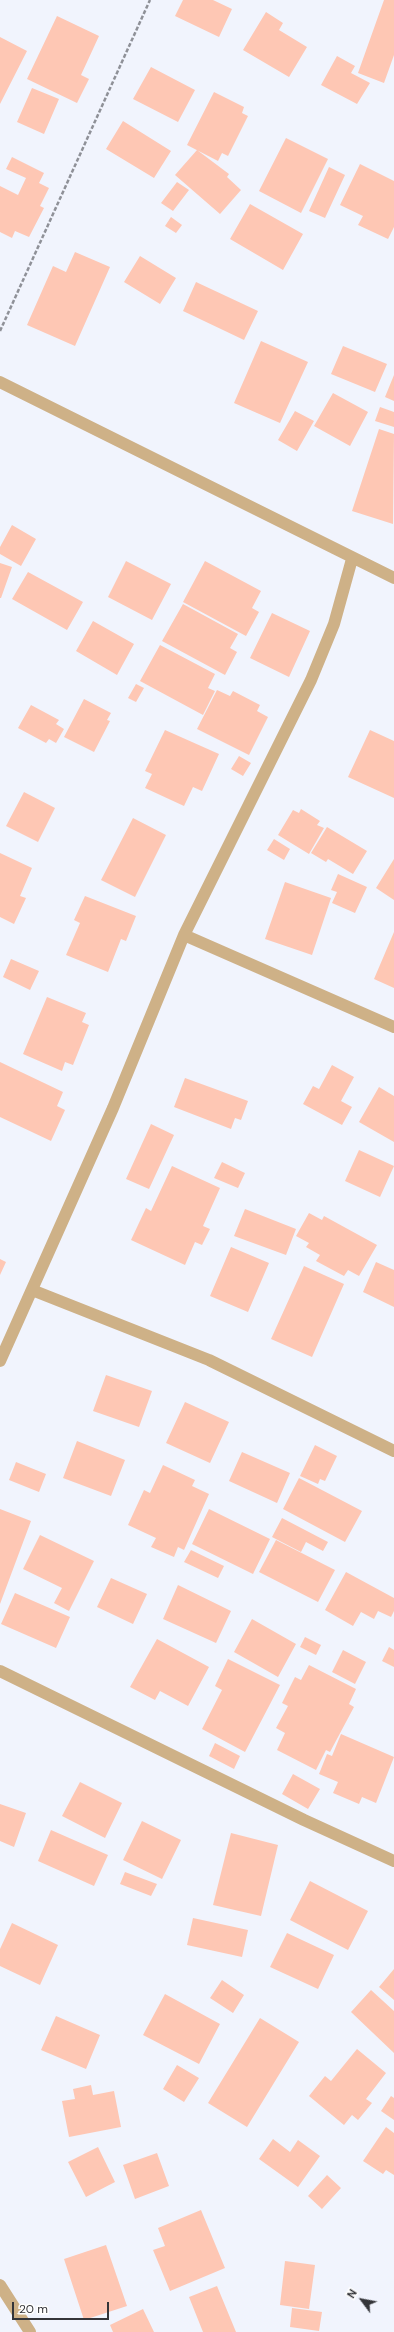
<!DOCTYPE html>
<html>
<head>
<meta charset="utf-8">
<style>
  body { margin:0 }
  #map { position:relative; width:394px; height:2332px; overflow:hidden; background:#f1f4fd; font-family:"DM Sans",sans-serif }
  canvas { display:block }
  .north { position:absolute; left:342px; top:2280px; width:40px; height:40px; -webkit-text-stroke:3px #fff; paint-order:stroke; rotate:302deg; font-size:11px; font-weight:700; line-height:16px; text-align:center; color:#343539 }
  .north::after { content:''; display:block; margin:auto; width:14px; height:18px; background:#343539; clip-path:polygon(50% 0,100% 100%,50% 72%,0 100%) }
  .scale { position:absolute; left:12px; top:2302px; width:97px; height:18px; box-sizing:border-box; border:2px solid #343539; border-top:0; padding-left:5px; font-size:12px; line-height:14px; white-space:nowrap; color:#343539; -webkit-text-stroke:3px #fff; paint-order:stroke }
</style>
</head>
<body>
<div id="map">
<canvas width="394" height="2332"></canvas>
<div class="north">N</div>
<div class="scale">20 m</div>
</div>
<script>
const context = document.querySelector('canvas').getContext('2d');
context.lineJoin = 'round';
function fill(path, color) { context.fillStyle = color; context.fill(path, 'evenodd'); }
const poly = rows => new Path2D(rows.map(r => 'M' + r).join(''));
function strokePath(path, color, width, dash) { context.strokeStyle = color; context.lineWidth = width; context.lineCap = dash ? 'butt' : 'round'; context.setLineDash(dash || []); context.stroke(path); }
fill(poly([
  [183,0,213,0,232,9,219,37,175,16],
  [384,0,394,0,394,55,384,83,358,73],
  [266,12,283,23,279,30,307,47,289,77,243,50],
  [57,16,99,36,81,75,89,79,77,103,27,79],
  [0,37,27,51,0,104],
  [337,56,355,66,351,73,370,83,357,104,321,85],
  [151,67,195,90,178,122,133,99],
  [32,88,59,99,44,134,17,122],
  [214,92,244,107,242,113,248,116,228,156,222,153,218,161,187,145],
  [123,121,171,151,154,178,106,149],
  [286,138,328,159,301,213,259,191],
  [197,150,229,174,227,177,241,190,220,214,175,175],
  [12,157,44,173,39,183,49,188,40,206,44,208,29,237,15,231,12,238,0,232,0,186,18,195,26,178,6,169],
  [360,164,394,181,394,227,388,239,358,225,363,216,340,205],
  [329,167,345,175,325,218,309,211],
  [177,182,189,190,173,211,161,203],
  [250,204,303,234,283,270,230,239],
  [171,217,182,225,176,233,165,226],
  [75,252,110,267,75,346,27,325,53,266,66,272],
  [140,256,176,278,160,304,124,282],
  [196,282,258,311,244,340,183,311],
  [261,341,308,362,280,423,234,403],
  [343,346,387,364,375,392,331,374],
  [394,375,394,401,385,397],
  [333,393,368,412,350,446,314,426],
  [380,407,394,412,394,427,375,421],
  [295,411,314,421,297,451,278,440],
  [379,429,394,434,393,524,352,511],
  [12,525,36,539,21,566,0,554,0,547],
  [126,561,171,584,152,620,108,597],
  [205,561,261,591,252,608,259,612,246,636,183,602],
  [0,563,12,567,1,598,0,598],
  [28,572,83,602,67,630,12,599],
  [183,604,238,634,230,648,237,652,225,675,162,641],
  [272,613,310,631,289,677,250,658],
  [93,621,134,644,117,675,76,651],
  [160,645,215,674,208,688,215,691,203,715,140,681],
  [136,684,144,688,136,702,128,698],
  [217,690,230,696,233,691,260,705,257,711,268,717,249,755,197,729],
  [84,699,111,713,107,720,110,721,94,752,64,737],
  [31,705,59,720,56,724,64,729,56,743,49,739,46,743,18,728],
  [165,730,219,754,202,791,193,787,184,806,145,788,152,774,145,771],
  [370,730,394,741,394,798,348,777],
  [239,756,251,763,243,776,231,769],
  [24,792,55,808,38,842,6,826],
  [301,809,320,821,317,825,324,828,309,854,278,835,293,810,299,813],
  [133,818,166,835,135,897,101,880],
  [327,827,367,851,353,874,328,859,326,862,311,853],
  [274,839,290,849,284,860,267,850],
  [0,853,32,868,20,896,26,898,14,924,0,917],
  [394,859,394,900,376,888],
  [338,874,367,887,355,913,332,903,337,892,331,890],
  [285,882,331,898,312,955,265,939],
  [85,896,136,916,126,941,121,939,108,972,66,955,80,923,74,920],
  [394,932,394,988,374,979],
  [11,959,39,971,30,990,3,977],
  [47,997,86,1013,82,1022,89,1025,73,1065,65,1062,62,1071,23,1054],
  [0,1062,63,1092,57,1106,65,1110,51,1141,0,1117],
  [332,1065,354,1077,341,1101,352,1107,342,1125,303,1104,313,1086,319,1089],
  [185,1078,248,1101,241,1120,235,1118,231,1129,174,1107],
  [379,1087,394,1096,394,1142,359,1122],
  [151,1124,174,1135,149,1189,126,1179],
  [359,1150,394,1166,380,1197,345,1181],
  [222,1162,245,1173,238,1188,214,1178],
  [172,1166,220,1188,203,1226,210,1229,202,1245,195,1242,185,1265,131,1240,146,1208,151,1211],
  [245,1209,296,1229,286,1255,234,1236],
  [309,1213,322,1220,324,1216,377,1245,359,1276,348,1270,344,1276,316,1261,320,1255,306,1247,309,1243,296,1236],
  [231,1247,269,1263,248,1312,210,1296],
  [0,1259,6,1262,0,1275],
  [376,1262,394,1270,394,1307,363,1292],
  [304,1266,344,1284,312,1357,271,1339],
  [106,1375,152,1391,139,1427,93,1411],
  [185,1402,229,1422,210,1463,166,1443],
  [77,1441,125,1460,111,1496,63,1478],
  [315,1445,337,1456,325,1481,320,1479,318,1484,300,1476],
  [242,1452,290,1473,277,1503,229,1481],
  [16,1462,46,1474,39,1492,9,1480],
  [163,1465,195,1480,192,1486,209,1494,184,1550,178,1547,174,1557,151,1547,156,1538,128,1525,144,1490,150,1493],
  [299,1478,362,1511,345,1542,283,1509],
  [0,1509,31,1521,0,1604],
  [209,1509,270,1539,253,1574,192,1544],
  [282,1518,328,1542,323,1551,306,1542,301,1552,272,1537],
  [40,1535,94,1561,69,1611,54,1603,62,1588,23,1569],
  [276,1540,335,1570,318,1602,259,1572],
  [191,1550,224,1566,218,1578,184,1562],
  [346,1572,394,1598,394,1611,391,1617,378,1611,374,1619,361,1612,353,1626,325,1610],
  [111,1578,147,1594,133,1624,97,1607],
  [178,1585,231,1611,216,1643,163,1619],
  [15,1593,70,1617,56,1648,1,1624],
  [252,1619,296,1644,278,1677,234,1652],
  [305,1637,321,1645,316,1655,300,1647],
  [157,1639,209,1667,188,1706,160,1691,155,1700,130,1687],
  [389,1647,394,1650,394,1667,382,1661],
  [343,1650,366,1662,355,1684,332,1672],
  [228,1659,280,1685,245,1752,202,1729,222,1690,215,1686],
  [309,1665,356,1689,349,1704,354,1707,330,1752,326,1750,316,1770,277,1750,285,1733,276,1728,288,1706,282,1703,295,1677,301,1680],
  [341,1734,394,1757,376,1803,362,1797,359,1804,333,1793,338,1782,319,1774,327,1754,332,1756],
  [215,1743,240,1756,234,1769,209,1756],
  [293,1774,320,1789,308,1809,282,1794],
  [80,1782,122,1803,105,1838,62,1816],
  [0,1804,26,1813,14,1847,0,1841],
  [142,1821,181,1840,162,1879,123,1860],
  [51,1830,108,1855,94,1886,38,1861],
  [231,1833,278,1845,261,1916,213,1905],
  [125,1872,157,1884,151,1896,120,1884],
  [310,1881,368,1911,348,1950,290,1920],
  [193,1918,248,1930,242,1957,187,1945],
  [12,1923,58,1945,40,1985,0,1966,0,1949],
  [287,1933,334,1955,318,1989,270,1967],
  [394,1969,394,2000,379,1987],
  [222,1980,244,1995,233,2013,210,1998],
  [371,1990,394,2011,394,2053,351,2012],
  [165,1994,220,2024,199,2064,143,2035],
  [56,2016,100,2035,86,2069,41,2050],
  [260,2018,299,2042,247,2127,208,2103],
  [357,2049,386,2073,366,2099,372,2103,358,2120,352,2115,344,2125,309,2096,325,2076,331,2081],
  [177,2065,199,2078,184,2102,163,2089],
  [91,2085,93,2095,114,2091,121,2127,69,2137,62,2101,75,2099,73,2089],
  [391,2096,394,2098,394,2120,381,2111],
  [386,2127,394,2133,394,2175,386,2170,383,2174,363,2161],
  [273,2139,290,2152,298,2140,320,2156,298,2187,259,2159],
  [98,2147,115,2182,86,2197,68,2162],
  [157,2153,169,2186,135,2199,123,2165],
  [327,2175,341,2188,322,2209,308,2196],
  [201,2210,225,2268,170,2291,153,2250,165,2246,158,2228],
  [106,2245,127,2306,84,2320,64,2259],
  [285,2261,315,2265,309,2309,280,2305],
  [217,2286,236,2332,203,2332,189,2297],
  [292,2308,322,2312,319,2331,290,2327],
  [143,2309,154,2332,113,2332,110,2325]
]), '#fec7b4');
strokePath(poly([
  [0,331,150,0]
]), '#8f9198', 2.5, [4, 2]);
strokePath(poly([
  [0,382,394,578],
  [184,935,394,1027],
  [32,1290,209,1360,394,1451],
  [0,1361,113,1108,184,935,311,680,334,624,352,559],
  [0,1671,304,1820,394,1861],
  [0,2285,30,2332]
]), '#ceb187', 12);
</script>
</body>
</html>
